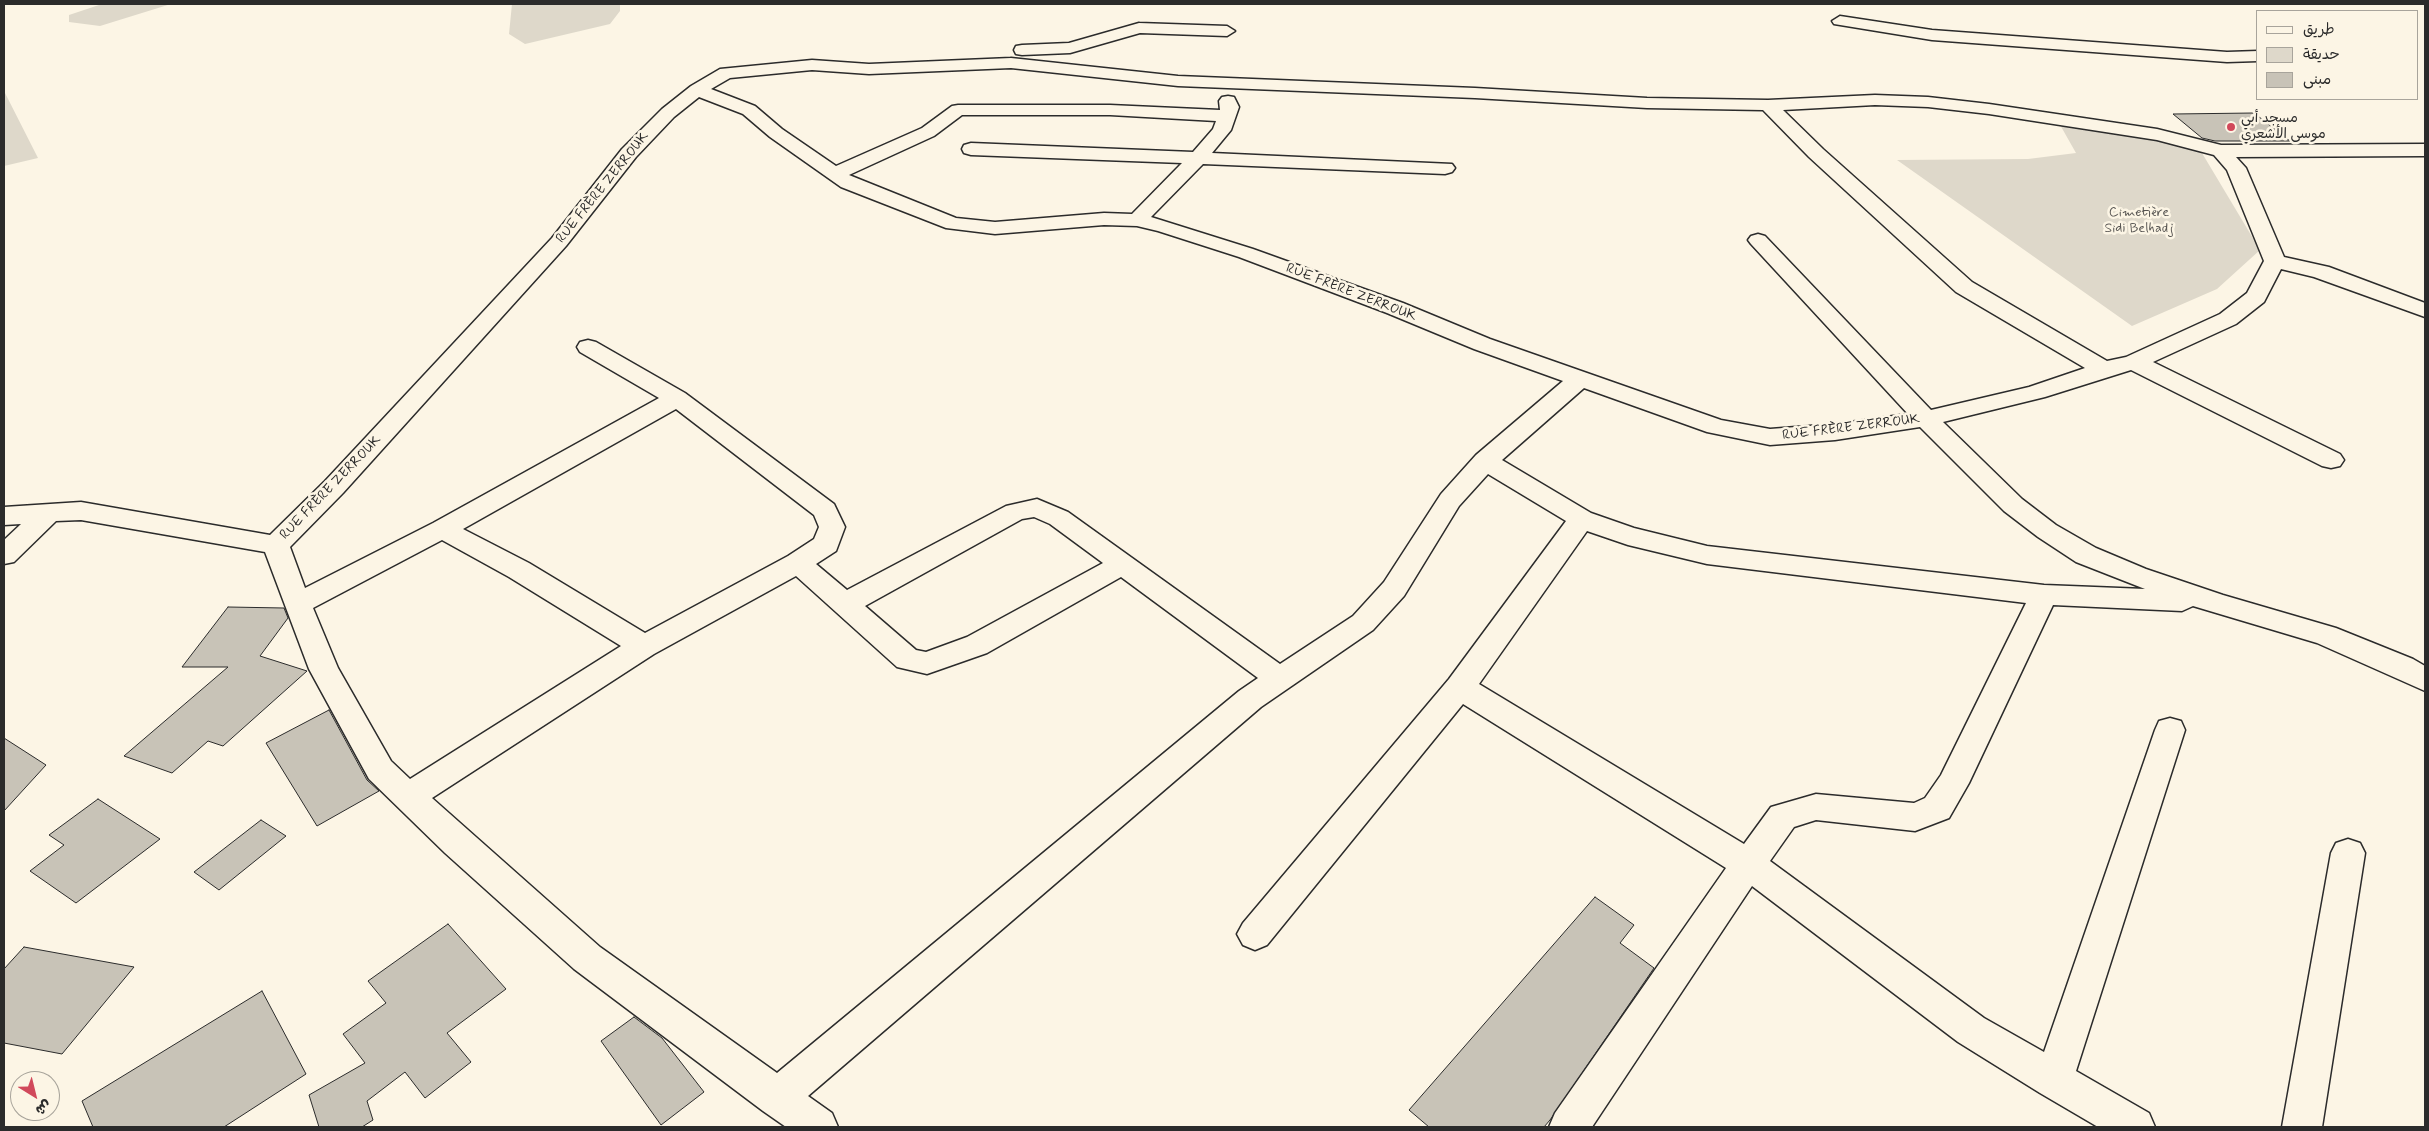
<!DOCTYPE html>
<html>
<head>
<meta charset="utf-8">
<style>
  body { margin:0 }
  #map { position:relative; width:2429px; height:1131px; overflow:hidden; background:#fcf5e5; font-family:Mynerve,"Playpen Sans Arabic",sans-serif }
  canvas { display:block }
  .frame { position:absolute; inset:0; border:5px solid #2b2b2b; pointer-events:none }
  .legend { position:absolute; left:2256px; top:10px; width:162px; height:90px; box-sizing:border-box; background:#fcf5e5; border:1px solid #a8a49b; margin:0; padding:6px 9px; list-style:none; font-size:15px; color:#2b2b2b }
  .legend li { display:flex; align-items:center; gap:10px; height:25px }
  .legend b { width:25px; border:1px solid #a8a49b }
  .north { position:absolute; left:10px; top:1071px; width:50px; height:50px; box-sizing:border-box; background:#fcf5e5; border:1px solid #a8a49b; border-radius:50%; rotate:144deg; font-size:14px; font-weight:700; line-height:20px; text-align:center; color:#2b2b2b }
  .north::after { content:''; display:block; margin:auto; width:18px; height:22px; background:#d1495b; clip-path:polygon(50% 0,100% 100%,50% 72%,0 100%) }
</style>
</head>
<body>
<div id="map">
<canvas width="2429" height="1131"></canvas>
<div class="frame"></div>
<ul class="legend">
<li><b style="height:6px;background:#fcf5e5"></b>طريق</li>
<li><b style="height:14px;background:#ded8ca"></b>حديقة</li>
<li><b style="height:14px;background:#c8c3b7"></b>مبنى</li>
</ul>
<div class="north">ش</div>
</div>
<script>
const context = document.querySelector('canvas').getContext('2d');
context.lineJoin = 'round';
function fill(path, color) { context.fillStyle = color; context.fill(path, 'evenodd'); }
const poly = rows => new Path2D(rows.map(r => 'M' + r).join(''));
function strokePath(path, color, width, dash) { context.strokeStyle = color; context.lineWidth = width; context.lineCap = dash ? 'butt' : 'round'; context.setLineDash(dash || []); context.stroke(path); }
function label(font, color, halo, rows, align = 'center') {
  context.font = font + ' Mynerve,"Playpen Sans Arabic",sans-serif'; context.lineWidth = 5; context.setLineDash([]); context.textBaseline = 'middle'; context.strokeStyle = halo; context.fillStyle = color; for (const [text, x, y, turn = 0] of rows) {
    context.save(); context.translate(x, y); context.rotate((+turn || 0) * Math.PI / 180); context.textAlign = isNaN(turn) ? turn : align; if (halo) context.strokeText(text, 0, 0); context.fillText(text, 0, 0); context.restore();
  }
}
fill(poly([
  [102,4,171,4,100,26,69,22,69,15],
  [512,4,620,4,620,11,610,24,525,44,509,34],
  [4,91,38,158,4,166],
  [2059,123,2196,143,2260,250,2217,289,2132,326,1897,160,2028,159,2076,153]
]), '#ded8ca');
const building = poly([
  [2254,113,2290,141,2215,141,2202,138,2173,114,2254,113],
  [228,607,284,608,288,618,260,656,307,671,223,746,208,741,172,773,124,756,228,667,182,667,228,607],
  [329,710,367,780,379,791,317,826,266,743,329,710],
  [4,738,46,765,4,811,4,738],
  [98,799,160,839,76,903,30,871,64,845,49,835,98,799],
  [261,820,286,836,219,890,194,872,261,820],
  [1595,897,1634,925,1620,943,1654,968,1550,1120,1544,1127,1429,1127,1409,1110,1595,897],
  [448,924,506,989,447,1033,471,1062,425,1098,405,1072,367,1101,373,1120,362,1127,319,1127,309,1095,365,1063,343,1034,386,1003,368,981,448,924],
  [24,947,134,967,62,1054,4,1043,4,969,24,947],
  [262,991,306,1074,224,1127,93,1127,82,1101,262,991],
  [634,1017,662,1038,704,1092,661,1125,601,1041,634,1017]
]);
fill(building, '#c8c3b7');
strokePath(building, '#2b2b2b', 1);
const minor = poly([
  [1840,16,1932,30,2227,52,2258,51,2258,61,2227,62,1932,40,1834,24,1832,21,1840,16],
  [1139,23,1227,26,1235,31,1227,36,1140,33,1070,53,1022,55,1016,54,1014,50,1016,46,1022,45,1069,43,1139,23],
  [1011,58,1178,76,1475,88,1647,98,1768,100,1875,95,1928,97,1989,104,2157,129,2221,145,2425,144,2425,156,2236,157,2246,168,2284,257,2329,267,2425,303,2425,317,2314,277,2281,269,2264,302,2236,324,2153,362,2340,454,2344,460,2340,466,2331,468,2322,466,2131,370,2045,397,1943,422,2022,499,2056,525,2096,548,2146,569,2223,595,2336,628,2413,659,2425,666,2425,691,2317,643,2193,606,2182,611,2053,605,1969,783,1949,818,1915,831,1816,820,1794,827,1770,861,1984,1018,2044,1052,2155,730,2159,721,2170,718,2181,721,2185,730,2076,1071,2149,1113,2155,1127,2098,1127,2040,1093,1958,1042,1752,886,1592,1127,1549,1127,1555,1113,1726,868,1463,704,1267,945,1255,950,1243,945,1237,934,1243,923,1449,679,1566,521,1488,474,1459,506,1404,596,1373,630,1261,707,808,1096,832,1113,838,1127,786,1127,763,1111,574,969,445,853,369,779,309,669,265,552,81,520,56,521,14,562,4,564,4,540,21,524,4,525,4,507,81,502,270,535,325,481,552,238,622,149,662,109,691,86,720,69,812,60,869,64,1011,58],
  [1011,68,1178,86,1475,98,1647,108,1763,110,1809,157,1956,292,2085,368,2029,387,1931,410,1765,236,1758,234,1751,236,1748,240,1751,244,1908,414,1835,424,1770,429,1721,420,1490,339,1403,303,1253,249,1151,217,1203,164,1445,174,1452,172,1455,168,1452,164,1212,153,1231,130,1239,107,1234,97,1228,96,1222,97,1219,101,1220,110,1110,105,958,105,952,106,922,128,836,166,782,129,755,106,711,89,730,78,812,70,869,74,1011,68],
  [699,97,743,114,770,137,841,187,946,228,995,234,1104,225,1137,226,1158,231,1239,257,1387,313,1474,349,1563,381,1476,455,1441,494,1384,582,1353,616,1280,664,1068,512,1037,499,1006,506,847,590,816,564,836,551,845,527,834,504,685,393,596,342,588,340,580,342,577,347,580,352,659,398,433,523,305,588,290,547,343,493,566,246,636,157,674,117,699,97],
  [1875,105,1928,107,1989,114,2157,140,2214,155,2227,170,2264,261,2247,293,2220,314,2126,357,2107,361,1972,282,1823,149,1783,110,1875,105],
  [962,115,1110,115,1216,121,1213,129,1193,152,971,143,964,145,962,149,964,153,971,155,1182,163,1132,214,1104,213,995,222,956,218,849,175,934,136,962,115],
  [1584,388,1707,432,1770,445,1835,440,1920,427,2004,511,2038,537,2076,562,2145,589,2044,585,1707,546,1634,528,1591,513,1502,460,1584,388],
  [676,409,814,515,819,527,814,539,788,556,645,633,529,563,463,529,676,409],
  [1034,517,1050,524,1103,563,967,637,926,652,916,650,865,606,1022,519,1034,517],
  [1587,531,1628,545,1707,564,2026,603,1941,775,1925,798,1914,803,1816,794,1771,807,1744,844,1479,684,1587,531],
  [442,540,509,577,621,646,410,779,391,761,338,668,313,608,442,540],
  [796,576,897,667,927,674,987,653,1121,577,1258,678,1239,691,777,1073,600,947,432,798,654,654,796,576],
  [2348,839,2360,843,2365,853,2322,1127,2282,1127,2331,853,2336,843,2348,839]
]);
strokePath(minor, '#2b2b2b', 3);
fill(minor, '#fcf5e5');
for (const [x, y, r, color] of [
  [2231,127,5,"#d1495b"]
]) { const dot = new Path2D(); dot.arc(x, y, r, 0, 2 * Math.PI); context.fillStyle = color; context.fill(dot); strokePath(dot, '#fcf5e5', 2); }
label('14px', '#2b2b2b', '#fcf5e5', [
  ["مسجد أبي",2241,119],
  ["موسى الأشعري",2241,135]
], 'left');
label('14px', '#2b2b2b', '#fcf5e5', [
  ["RUE FRÈRE ZERROUK",603,188,-51],
  ["RUE FRÈRE ZERROUK",1351,293,21],
  ["RUE FRÈRE ZERROUK",1851,428,-7],
  ["RUE FRÈRE ZERROUK",331,488,-46]
]);
label('14px', '#585653', '#fcf5e5', [
  ["Cimetière",2139,213],
  ["Sidi Belhadj",2139,229]
]);
</script>
</body>
</html>
